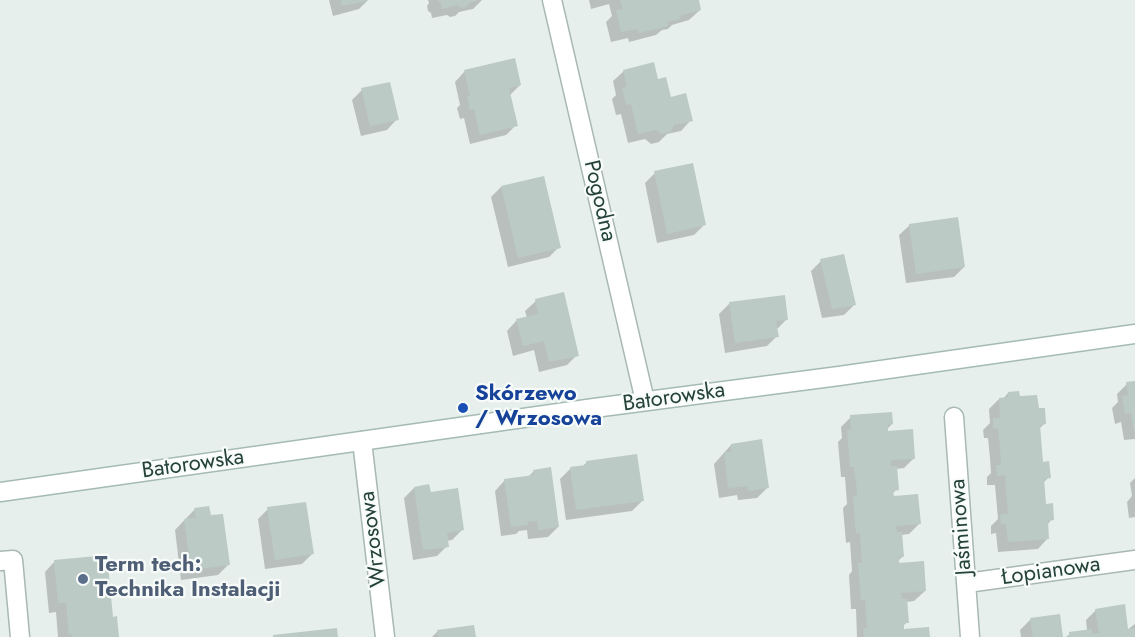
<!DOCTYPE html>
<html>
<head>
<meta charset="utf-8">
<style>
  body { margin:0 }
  canvas { display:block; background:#e6efeb }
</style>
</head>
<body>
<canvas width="1135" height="637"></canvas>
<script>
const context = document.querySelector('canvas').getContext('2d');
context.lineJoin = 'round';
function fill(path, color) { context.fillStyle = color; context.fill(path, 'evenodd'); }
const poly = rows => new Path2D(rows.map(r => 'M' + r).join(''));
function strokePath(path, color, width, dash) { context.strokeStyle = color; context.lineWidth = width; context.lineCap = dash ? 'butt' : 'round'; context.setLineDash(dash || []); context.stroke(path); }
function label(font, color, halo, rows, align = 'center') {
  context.font = font + ' Jost,sans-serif'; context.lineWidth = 4.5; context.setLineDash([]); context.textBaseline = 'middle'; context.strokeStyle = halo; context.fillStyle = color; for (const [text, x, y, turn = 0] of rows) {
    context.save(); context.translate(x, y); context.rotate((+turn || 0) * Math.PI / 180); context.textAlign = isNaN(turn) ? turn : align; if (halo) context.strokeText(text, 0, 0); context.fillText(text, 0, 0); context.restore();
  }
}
fill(poly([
  [329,0,368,0,359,9,333,16],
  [428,0,482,0,473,9,459,12,455,16,450,17,447,15,432,18,431,13,428,11,427,6,429,3],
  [589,0,697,0,700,10,689,20,672,25,668,29,662,30,656,35,629,42,628,38,611,42,606,22,612,16,609,4,591,9],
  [465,71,520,85,509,96,516,125,506,135,470,144,464,118,460,119,457,108,460,105,455,82],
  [624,71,657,81,669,99,691,120,681,131,667,134,659,142,651,144,645,139,628,143,621,114,616,115,612,99,616,95,613,81],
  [362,90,397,119,387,130,361,136,352,100],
  [655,173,704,225,694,235,657,243,645,183],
  [501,187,559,247,549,257,508,267,491,197],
  [910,225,964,267,954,277,906,283,899,235],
  [821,261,854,305,844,315,822,318,811,271],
  [536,301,577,355,567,365,539,372,534,350,513,356,507,331,517,320,527,318,525,311],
  [729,304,787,319,776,330,777,336,767,346,725,353,719,314],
  [1135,383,1135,439,1124,440,1121,422,1115,424,1112,408,1118,402,1117,394,1127,384],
  [1008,393,1037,410,1044,424,1039,429,1041,463,1049,477,1043,483,1045,505,1052,519,1047,525,1048,538,1038,549,998,552,996,533,991,534,991,526,998,519,995,485,987,485,987,477,991,473,990,458,988,438,984,438,983,430,990,423,989,409,999,399,1003,399],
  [851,417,892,424,887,429,887,432,914,458,904,468,895,469,897,489,892,494,919,524,909,534,901,535,902,557,898,561,925,591,914,601,906,602,907,622,902,627,903,630,928,637,857,637,856,609,851,609,849,575,852,571,850,542,846,543,843,508,847,504,845,477,841,477,838,442,842,438,841,427],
  [731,445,767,488,757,498,738,500,737,495,719,498,714,464],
  [586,463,642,501,632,511,566,520,560,479,570,469,582,467],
  [534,471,558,527,548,537,528,539,527,530,519,531,516,534,501,536,495,491,505,480,528,477],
  [1135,478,1135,517,1129,518,1127,502,1132,496,1130,483],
  [414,488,430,494,462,530,452,540,446,541,447,546,437,556,413,560,404,498],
  [195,509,228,565,218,575,181,580,175,530],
  [268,509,312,554,302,564,265,569,258,519],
  [55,561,111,618,117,637,58,637,56,612,49,613,45,572],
  [1096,610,1127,630,1135,624,1135,637,1066,637,1070,634,1087,631,1086,620],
  [1031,619,1062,637,1021,637,1020,630],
  [438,631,474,637,432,637]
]), '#0003');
fill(poly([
  [341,0,366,0,366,1,342,6],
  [437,0,477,0,477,1,469,3,467,6,461,8,458,5,442,9,441,3],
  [620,0,699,0,701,10,679,16,680,19,667,22,668,26,639,33,638,29,621,32,616,10,623,9],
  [515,58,521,85,509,88,518,126,480,135,474,109,470,110,467,96,470,96,464,70],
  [654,62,658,79,666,77,671,97,686,93,693,121,674,125,671,132,662,134,656,130,638,134,631,104,626,105,622,88,627,86,623,70],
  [390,82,399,120,370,126,361,88],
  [693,163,706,225,667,234,654,171],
  [544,176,561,248,518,258,501,186],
  [958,217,965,267,916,274,909,224],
  [844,254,856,305,832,309,820,259],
  [564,292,579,356,549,362,544,341,523,346,516,319,538,314,535,299],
  [785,295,788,320,776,321,779,337,735,343,729,302],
  [1135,381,1135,430,1134,431,1131,413,1125,414,1122,396,1128,395,1126,382],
  [1019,391,1020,396,1037,395,1039,408,1045,408,1046,424,1040,425,1043,462,1049,461,1051,478,1044,479,1045,491,1046,504,1053,503,1054,520,1048,521,1049,539,1008,542,1006,524,1001,524,1000,514,1008,514,1005,475,997,476,996,465,1001,465,1000,447,998,428,993,429,993,418,1000,418,999,398,1008,397,1008,392],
  [892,412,893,424,888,425,888,431,913,429,915,459,891,460,891,466,897,466,899,490,893,491,894,496,918,494,921,524,896,526,897,532,902,532,904,557,899,557,899,563,924,561,926,591,901,593,902,599,907,598,908,611,909,623,904,623,904,629,929,627,930,637,864,637,863,628,867,628,865,600,861,600,858,563,862,563,860,533,856,533,853,496,857,496,856,481,854,467,850,467,847,430,851,430,850,415],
  [762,439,769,488,748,491,747,486,728,488,724,452,731,452,731,444],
  [637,454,644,501,576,510,570,467,586,465,586,461],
  [551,467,559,527,538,530,537,521,527,522,528,525,511,527,504,479,534,475,533,470],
  [429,484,431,492,458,488,464,530,447,533,449,547,423,550,414,487],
  [306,502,314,554,275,560,267,507],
  [209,506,211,515,223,514,230,565,191,570,184,519,196,518,194,508],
  [107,555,113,617,117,616,119,637,72,637,72,634,69,635,66,603,58,603,54,560],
  [1125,604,1128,629,1135,628,1135,637,1069,637,1069,632,1092,629,1092,634,1099,633,1095,609],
  [1060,614,1063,637,1033,637,1030,618],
  [474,625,476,637,438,637,437,630],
  [337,628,338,637,273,637,273,635]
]), '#bbcac4');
const street = poly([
  [552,0,645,401],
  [954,417,970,637],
  [362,441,385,637],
  [0,561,13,560,20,637],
  [967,583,1135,560]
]);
const secondary = poly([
  [0,492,594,408,839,376,1135,334]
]);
strokePath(street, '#a8b8b2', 21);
strokePath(secondary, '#a4bbb3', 21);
strokePath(street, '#fff', 18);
strokePath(secondary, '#fff', 18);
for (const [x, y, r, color] of [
  [463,408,6,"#1a4fb4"],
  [83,579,6,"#5c6f8a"]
]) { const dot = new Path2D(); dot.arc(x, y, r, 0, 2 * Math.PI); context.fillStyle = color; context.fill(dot); strokePath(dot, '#f7fbf9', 2); }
label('22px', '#24423a', '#f7fbf9', [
  ["Pogodna",599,201,77],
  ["Batorowska",674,398,-8],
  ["Batorowska",193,465,-8],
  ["Jaśminowa",962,527,-94],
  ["Wrzosowa",374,539,-97],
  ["Łopianowa",1051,572,-8]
]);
label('bold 22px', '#164399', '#f7fbf9', [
  ["Skórzewo",475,395],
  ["/ Wrzosowa",475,420]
], 'left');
label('bold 22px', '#4e5e75', '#f7fbf9', [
  ["Term tech:",95,566],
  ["Technika Instalacji",95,591]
], 'left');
</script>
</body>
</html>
